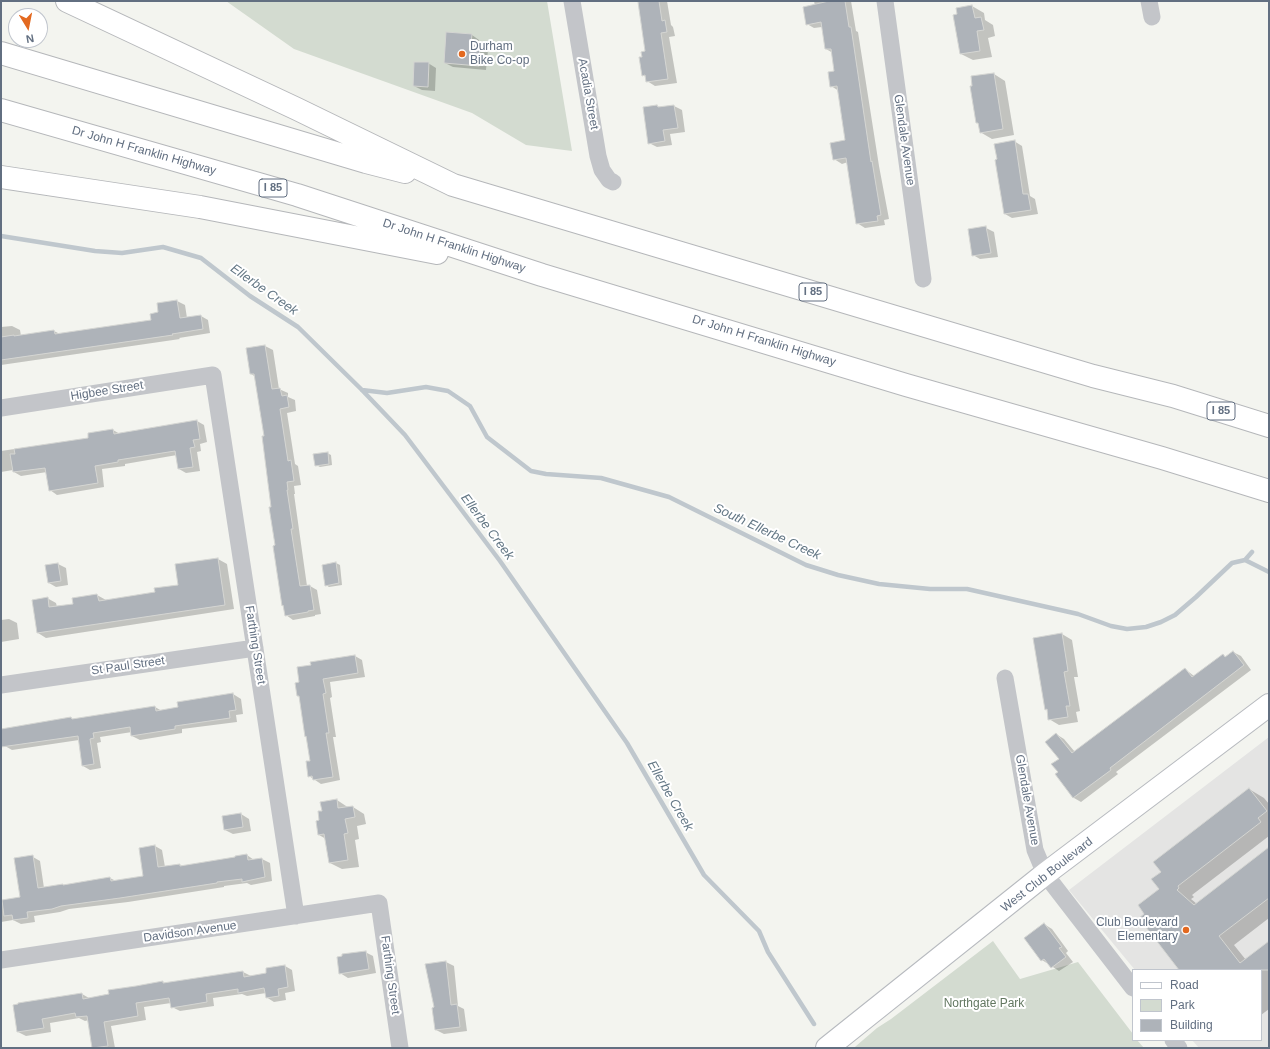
<!DOCTYPE html>
<html>
<head>
<meta charset="utf-8">
<style>
  body { margin:0 }
  #map { position:relative; width:1270px; height:1049px; overflow:hidden; background:#f3f4ef; font-family:Arial,sans-serif }
  canvas { display:block }
  .frame { position:absolute; inset:0; border:2px solid #626f81; pointer-events:none }
  .legend { position:absolute; left:1132px; top:969px; width:130px; height:72px; box-sizing:border-box; background:#fff; border:1px solid #c0c5cd; margin:0; padding:5px 7px; list-style:none; font-size:12px; color:#626f81 }
  .legend li { display:flex; align-items:center; gap:8px; height:20px }
  .legend b { width:20px; border:1px solid #c0c5cd }
  .north { position:absolute; left:8px; top:8px; width:40px; height:40px; box-sizing:border-box; background:#fff; border:1px solid #c0c5cd; border-radius:50%; rotate:170deg; font-size:11px; font-weight:700; line-height:16px; text-align:center; color:#626f81 }
  .north::after { content:''; display:block; margin:auto; width:14px; height:18px; background:#e36920; clip-path:polygon(50% 0,100% 100%,50% 72%,0 100%) }
</style>
</head>
<body>
<div id="map">
<canvas width="1270" height="1049"></canvas>
<div class="frame"></div>
<ul class="legend">
<li><b style="height:5px;background:#fff"></b>Road</li>
<li><b style="height:11px;background:#d3dbd0"></b>Park</li>
<li><b style="height:11px;background:#aeb3b9"></b>Building</li>
</ul>
<div class="north">N</div>
</div>
<script>
const context = document.querySelector('canvas').getContext('2d');
context.lineJoin = 'round';
function fill(path, color) { context.fillStyle = color; context.fill(path, 'evenodd'); }
const poly = rows => new Path2D(rows.map(r => 'M' + r).join(''));
function strokePath(path, color, width, dash) { context.strokeStyle = color; context.lineWidth = width; context.lineCap = dash ? 'butt' : 'round'; context.setLineDash(dash || []); context.stroke(path); }
function label(font, color, halo, rows, align = 'center') {
  context.font = font + ' Arial,sans-serif'; context.lineWidth = 4; context.setLineDash([]); context.textBaseline = 'middle'; context.strokeStyle = halo; context.fillStyle = color; for (const [text, x, y, turn = 0] of rows) {
    context.save(); context.translate(x, y); context.rotate((+turn || 0) * Math.PI / 180); context.textAlign = isNaN(turn) ? turn : align; if (halo) context.strokeText(text, 0, 0); context.fillText(text, 0, 0); context.restore();
  }
}
fill(poly([
  [1269,737,1269,1046,1266,1048,1199,1048,1192,1040,1261,1040,1261,970,1135,970,1069,890]
]), '#e4e4e3');
fill(poly([
  [226,1,547,1,572,151,526,145,472,113,294,49],
  [993,941,1020,979,1078,962,1133,1034,1133,1040,1137,1040,1144,1048,854,1048,856,1046,877,1028,891,1019]
]), '#d3dbd0');
fill(poly([
  [639,1,667,1,671,25,673,27,675,36,669,37,677,83,655,86,647,81,646,77,643,75,643,57,646,52],
  [814,1,851,1,856,31,858,32,879,166,889,219,884,220,885,225,865,228,857,223,848,162,842,164,834,159,846,141,839,91,831,86,835,72,833,53,826,49,822,27,814,28,807,24,815,6],
  [972,6,984,13,985,20,993,25,995,36,988,38,992,57,973,60,961,54,959,15],
  [472,35,479,40,479,46,488,50,486,70,453,67,445,63],
  [428,63,436,68,435,91,422,90,414,86],
  [994,74,1005,81,1014,135,992,139,980,132],
  [657,106,662,108,674,106,682,110,685,132,670,134,672,145,657,147,649,143],
  [1014,141,1022,146,1030,196,1035,199,1038,214,1012,218,1005,214],
  [986,228,994,232,998,257,980,259,973,255],
  [177,301,185,305,187,318,201,316,208,320,210,333,179,338,180,339,1,365,1,327,12,326,20,330,21,336,54,331,60,334,152,321,159,313,158,304],
  [265,346,273,350,279,389,288,393,288,397,295,400,296,411,287,413,295,464,298,466,301,485,294,486,295,494,294,494,307,586,310,586,317,590,321,614,315,615,315,616,293,620,286,615,284,606,283,605,265,437,256,377,251,374,247,349],
  [197,421,204,425,207,442,200,444,201,451,197,452,200,471,186,473,179,469,177,455,125,464,125,466,102,469,104,487,57,495,50,490,47,472,21,476,14,472,13,470,1,472,1,451,89,438,89,434,113,430,120,434],
  [327,453,331,455,332,465,320,467,316,465],
  [218,559,227,564,234,609,46,638,38,633,47,598,56,603,57,607,74,604,73,599,97,595,106,600,156,593,179,586],
  [336,563,340,565,342,585,329,587,326,585],
  [58,564,66,568,68,585,56,587,49,583,46,566],
  [9,619,17,623,19,639,1,642,1,620],
  [1062,634,1072,640,1078,677,1074,677,1080,711,1076,712,1078,722,1059,725,1049,719,1048,710,1046,709],
  [1233,652,1241,656,1251,670,1116,772,1118,774,1081,802,1074,798,1057,774,1059,772,1060,759,1056,734,1064,739,1075,752,1185,669,1194,676,1223,655,1226,657],
  [355,656,362,660,365,677,330,682,332,697,330,698,336,737,333,737,340,780,321,784,309,776,311,761,300,697,298,696],
  [233,694,241,699,243,714,236,715,237,722,182,729,182,733,140,740,132,736,132,732,100,737,101,742,97,743,101,768,90,770,83,766,79,740,12,750,5,746,71,718,74,720,155,707,162,711],
  [1249,789,1264,798,1269,804,1269,836,1192,895,1194,897,1191,899,1197,904,1269,849,1269,918,1234,945,1246,960,1269,942,1269,1009,1261,1015,1261,970,1181,970,1146,914,1160,890,1162,872],
  [337,800,349,808,353,807,364,814,366,824,357,826,359,839,355,840,359,867,342,869,330,863,326,839,319,835,320,821,323,812],
  [241,814,249,819,251,831,233,834,225,830],
  [155,846,162,850,165,867,180,865,182,866,236,858,247,855,254,860,262,859,270,863,272,881,251,885,247,883,224,886,224,887,128,902,69,909,60,912,34,916,35,922,21,924,13,920,1,922,1,900,2,901,21,898,33,857,40,861,44,888,64,886,110,878,116,881,145,877],
  [1044,924,1052,929,1068,951,1066,953,1073,962,1059,971,1042,960],
  [365,952,373,956,376,973,348,978,340,973],
  [446,962,454,966,458,1006,464,1009,467,1031,444,1034,436,1030,435,1008],
  [285,966,292,970,295,991,285,993,286,1000,274,1002,266,997,266,993,247,996,242,994,213,998,214,1006,180,1011,172,1007,171,1003,144,1007,146,1020,111,1026,115,1048,93,1047,89,1020,85,1021,79,1018,50,1023,51,1032,26,1036,18,1032,82,994,89,998,163,982,165,984,243,972,251,976,268,974]
]), '#0003');
strokePath(poly([
  [1,236,95,251,122,253,163,247,201,258,250,296,298,327,362,390,405,435,500,561,627,743,704,875,759,931,768,952,814,1024],
  [362,390,387,393,426,387,448,391,470,406,487,437,531,471,546,474,601,478,669,497,806,565,838,575,879,584,930,589,967,589,1078,614,1111,626,1127,629,1146,627,1161,622,1175,615,1196,597,1232,563,1245,560,1269,572],
  [1245,560,1252,552]
]), '#bfc7cd', 4.5);
const building = poly([
  [644,1,659,1,662,21,665,20,667,32,661,33,668,79,646,82,645,75,642,76,639,57,642,57,641,52,645,51,638,2,644,1],
  [829,1,845,1,849,27,851,27,871,162,872,161,881,215,877,216,878,221,856,224,846,158,833,160,830,143,845,140,837,86,830,87,828,72,834,71,831,49,825,49,821,22,806,25,803,7,829,1],
  [972,5,975,18,981,17,984,30,977,31,980,51,960,54,953,15,957,14,956,8,972,5],
  [446,32,472,34,471,44,480,45,479,66,444,63,446,32],
  [414,62,429,62,428,87,413,86,414,62],
  [994,73,1003,129,980,133,978,123,976,123,970,86,972,86,971,76,994,73],
  [657,105,658,107,674,105,678,128,663,130,665,141,648,144,643,107,657,105],
  [1015,140,1023,194,1028,194,1031,210,1004,214,995,160,997,159,994,144,1015,140],
  [986,226,991,253,972,256,968,229,986,226],
  [177,300,180,318,201,315,203,329,172,334,173,335,1,360,1,337,14,335,14,336,54,330,55,334,151,320,150,314,158,312,157,303,177,300],
  [265,345,272,389,280,388,282,396,287,395,289,407,280,409,288,461,291,460,294,481,287,482,288,490,287,490,293,529,291,529,300,586,310,585,314,610,308,611,308,612,285,616,283,605,282,606,273,546,275,545,269,507,271,507,262,436,264,436,254,374,250,374,246,348,265,345],
  [197,420,200,439,193,440,195,447,190,448,193,467,178,469,175,451,118,460,118,462,95,466,98,483,49,491,45,468,13,472,10,454,15,454,14,449,88,438,88,433,113,429,114,434,197,420],
  [328,452,329,464,315,466,313,454,328,452],
  [218,558,225,605,37,633,32,600,48,597,49,607,73,604,72,598,97,594,99,601,155,592,154,588,178,585,175,564,218,558],
  [336,562,339,583,325,586,322,565,336,562],
  [58,563,61,581,48,583,45,565,58,563],
  [1062,633,1068,671,1064,672,1070,706,1066,706,1068,717,1048,720,1047,709,1045,710,1033,638,1062,633],
  [1233,651,1244,665,1110,768,1111,770,1073,798,1055,774,1058,772,1051,764,1059,759,1045,742,1056,733,1072,753,1185,668,1192,677,1223,654,1225,657,1233,651],
  [355,655,358,673,323,679,326,693,323,694,329,733,326,733,333,777,313,780,312,776,308,777,306,761,310,761,306,736,305,737,299,696,297,696,295,683,299,682,297,667,311,665,310,662,355,655],
  [233,693,236,710,229,711,230,718,175,726,175,729,131,736,130,727,93,733,94,738,90,739,94,764,82,766,78,736,1,747,1,729,71,717,72,719,155,706,156,711,178,707,177,702,233,693],
  [1249,788,1267,811,1258,818,1261,822,1178,886,1179,888,1177,890,1194,905,1269,847,1269,898,1219,936,1240,963,1269,941,1269,970,1179,970,1139,918,1144,914,1138,905,1159,889,1151,879,1161,872,1153,862,1249,788],
  [337,799,338,808,353,806,355,817,345,819,348,833,344,834,348,860,329,863,324,834,318,835,316,821,319,820,318,811,322,811,320,802,337,799],
  [241,813,243,827,224,830,222,816,241,813],
  [155,845,158,867,180,864,180,866,235,857,235,856,247,854,248,860,262,858,265,877,242,882,242,879,217,882,217,883,120,898,61,906,52,909,27,912,28,918,13,920,12,915,4,916,2,900,20,897,14,858,33,855,38,888,63,884,63,885,110,877,111,881,143,876,139,848,155,845],
  [1044,923,1062,947,1059,948,1066,957,1051,968,1044,959,1041,961,1024,938,1044,923],
  [366,951,369,969,339,974,337,957,342,956,342,954,366,951],
  [446,961,451,1005,457,1004,460,1027,435,1030,432,1008,434,1007,425,964,446,961],
  [285,965,288,987,278,989,279,996,266,998,264,988,238,993,238,989,206,994,207,1002,171,1008,169,998,136,1003,138,1016,104,1022,108,1046,92,1048,87,1016,76,1017,75,1013,42,1019,44,1028,17,1032,13,1005,18,1004,18,1003,82,993,83,999,109,994,108,990,136,986,163,981,163,983,243,971,244,977,266,973,266,968,285,965]
]);
fill(building, '#aeb3b9');
strokePath(building, '#d4d5d2', 1);
const secondary = poly([
  [827,1048,1045,874,1269,705]
]);
const highway = poly([
  [67,1,297,109,453,185,1093,376,1173,396,1269,426],
  [1,53,366,162,405,172],
  [1,110,297,195,542,275,906,385,1162,458,1269,491],
  [1,177,200,207,437,253]
]);
strokePath(secondary, '#b7babf', 24);
strokePath(highway, '#b5b7ba', 24);
strokePath(poly([
  [572,1,598,156,602,170,609,180,613,182],
  [885,1,923,279],
  [1149,1,1152,17],
  [1,408,213,375,296,916],
  [1005,678,1035,850,1045,874,1133,988],
  [1,685,255,648],
  [1,960,379,903,400,1048],
  [1173,1040,1179,1048]
]), '#c3c5c9', 17);
strokePath(secondary, '#fff', 22);
strokePath(highway, '#fff', 22);
for (const [x, y, r, color] of [
  [462,54,4,"#e36920"],
  [1186,930,4,"#e36920"]
]) { const dot = new Path2D(); dot.arc(x, y, r, 0, 2 * Math.PI); context.fillStyle = color; context.fill(dot); strokePath(dot, '#fff', 1.5); }
for (const [x, y, w] of [
  [273,188,28],
  [813,292,28],
  [1221,411,28]
]) { const box = new Path2D(); box.roundRect(x - w / 2, y - 9, w, 18, 3); context.fillStyle = '#fff'; context.fill(box); strokePath(box, '#626f81', 1); }
label('bold 11px', '#626f81', null, [
  ["I 85",273,188],
  ["I 85",813,292],
  ["I 85",1221,411]
]);
label('12px', '#626f81', '#fff', [
  ["Durham",470,47],
  ["Bike Co-op",470,61],
  ["Club Boulevard",1178,923,"right"],
  ["Elementary",1178,937,"right"]
], 'left');
label('12px', '#626f81', '#fff', [
  ["Acadia Street",588,94,80],
  ["Glendale Avenue",904,140,82],
  ["Dr John H Franklin Highway",144,151,16],
  ["Dr John H Franklin Highway",454,246,18],
  ["Dr John H Franklin Highway",764,341,17],
  ["Higbee Street",107,391,-9],
  ["Farthing Street",255,645,81],
  ["St Paul Street",128,666,-8],
  ["Glendale Avenue",1027,800,80],
  ["West Club Boulevard",1047,875,-38],
  ["Davidson Avenue",190,932,-8],
  ["Farthing Street",390,975,82]
]);
label('12px', '#637861', '#fff', [
  ["Northgate Park",984,1004]
]);
label('italic 13px', '#637785', '#fff', [
  ["Ellerbe Creek",264,290,35],
  ["Ellerbe Creek",487,527,53],
  ["South Ellerbe Creek",767,532,25],
  ["Ellerbe Creek",670,796,60]
]);
</script>
</body>
</html>
